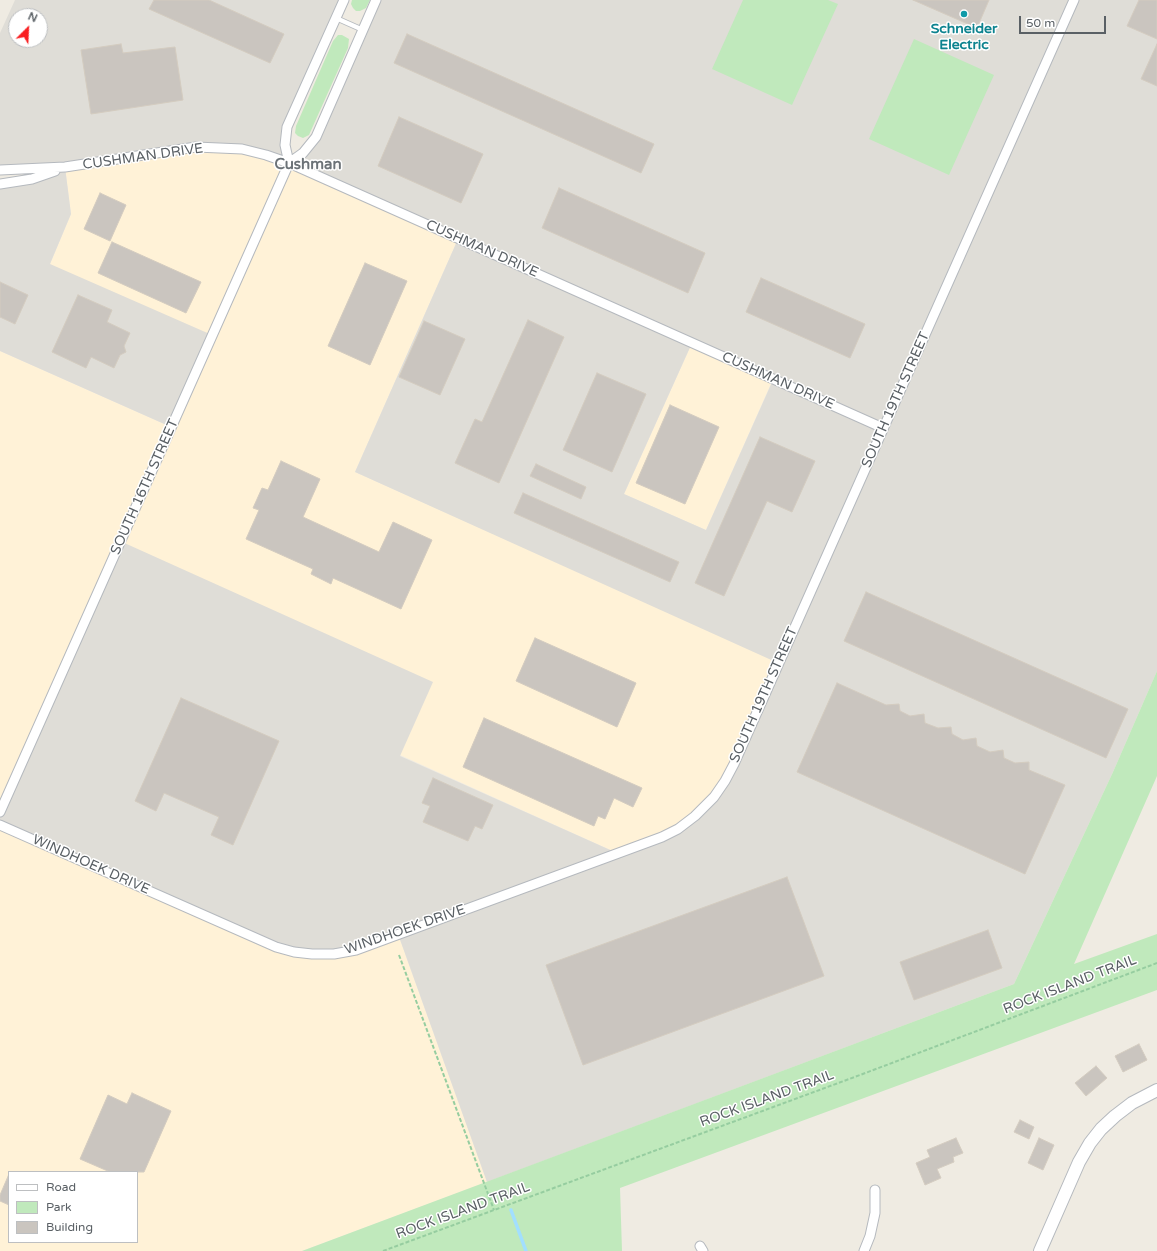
<!DOCTYPE html>
<html>
<head>
<meta charset="utf-8">
<style>
  body { margin:0 }
  #map { position:relative; width:1157px; height:1251px; overflow:hidden; background:#efebe2; font-family:"Varela Round",sans-serif }
  canvas { display:block }
  .legend { position:absolute; left:8px; top:1171px; width:130px; height:72px; box-sizing:border-box; background:#fff; border:1px solid #bdbfc1; margin:0; padding:5px 7px; list-style:none; font-size:12px; color:#5a6065 }
  .legend li { display:flex; align-items:center; gap:8px; height:20px }
  .legend b { width:20px; border:1px solid #bdbfc1 }
  .north { position:absolute; left:8px; top:8px; width:40px; height:40px; box-sizing:border-box; background:#fff; border:1px solid #bdbfc1; border-radius:50%; rotate:24deg; font-size:11px; font-weight:700; line-height:16px; text-align:center; color:#5a6065 }
  .north::after { content:''; display:block; margin:auto; width:14px; height:18px; background:#f91e20; clip-path:polygon(50% 0,100% 100%,50% 72%,0 100%) }
  .scale { position:absolute; left:1019px; top:16px; width:87px; height:18px; box-sizing:border-box; border:2px solid #5a6065; border-top:0; padding-left:5px; font-size:12px; line-height:14px; white-space:nowrap; color:#5a6065; -webkit-text-stroke:3px #fff; paint-order:stroke }
</style>
</head>
<body>
<div id="map">
<canvas width="1157" height="1251"></canvas>
<ul class="legend">
<li><b style="height:5px;background:#fff"></b>Road</li>
<li><b style="height:11px;background:#c0e9bc"></b>Park</li>
<li><b style="height:11px;background:#cac5bf"></b>Building</li>
</ul>
<div class="north">N</div>
<div class="scale">50 m</div>
</div>
<script>
const context = document.querySelector('canvas').getContext('2d');
context.lineJoin = 'round';
function fill(path, color) { context.fillStyle = color; context.fill(path, 'evenodd'); }
const poly = rows => new Path2D(rows.map(r => 'M' + r).join(''));
function strokePath(path, color, width, dash) { context.strokeStyle = color; context.lineWidth = width; context.lineCap = dash ? 'butt' : 'round'; context.setLineDash(dash || []); context.stroke(path); }
function label(font, color, halo, rows, align = 'center') {
  context.font = font + ' "Varela Round",sans-serif'; context.lineWidth = 3; context.setLineDash([]); context.textBaseline = 'middle'; context.strokeStyle = halo; context.fillStyle = color; for (const [text, x, y, turn = 0] of rows) {
    context.save(); context.translate(x, y); context.rotate((+turn || 0) * Math.PI / 180); context.textAlign = isNaN(turn) ? turn : align; if (halo) context.strokeText(text, 0, 0); context.fillText(text, 0, 0); context.restore();
  }
}
fill(poly([
  [196,147,266,155,458,239,355,472,779,662,725,781,678,829,617,853,400,755,432,682,0,812,0,351,171,427,50,264,71,214,65,167],
  [692,343,773,379,706,530,624,494],
  [0,825,398,934,487,1182,302,1251,0,1251],
  [9,1172,137,1172,137,1242,9,1242]
]), '#fff2d7');
fill(poly([
  [15,0,344,0,287,127,289,163,303,153,376,0,1157,0,1157,671,1113,772,1014,984,487,1182,398,934,356,950,294,952,0,825,0,812,120,541,433,682,400,756,617,853,662,837,714,797,778,663,355,472,458,239,289,163,221,148,65,167,71,214,50,264,212,335,171,427,0,351,0,184,63,168,0,170,0,33],
  [16,16,40,16,40,40,16,40],
  [692,343,773,380,706,530,624,494]
]), '#dfddd7');
fill(poly([
  [352,0,370,0,366,8,360,11,356,11,353,8,351,4],
  [743,0,828,0,838,4,792,105,712,69],
  [338,35,342,35,349,39,348,48,309,135,303,138,298,136,295,133,296,126,333,41],
  [914,39,994,75,949,175,869,139],
  [1157,671,1157,776,1074,964,1157,934,1157,990,620,1188,622,1251,302,1251,1014,984,1113,772]
]), '#c0e9bc');
strokePath(poly([
  [511,1210,526,1251]
]), '#a2dfff', 3.5);
const building = poly([
  [154,0,209,0,284,34,270,63,149,9,154,0],
  [913,0,989,0,977,28,913,0],
  [1139,0,1157,0,1157,39,1127,26,1139,0],
  [407,34,654,144,641,173,394,63,407,34],
  [121,44,123,53,175,47,183,100,91,114,81,50,121,44],
  [1157,44,1157,86,1141,79,1157,44],
  [399,117,483,154,461,203,378,166,399,117],
  [559,188,705,253,688,293,542,228,559,188],
  [100,193,126,205,110,241,84,229,100,193],
  [112,242,201,282,186,313,98,273,112,242],
  [365,263,407,281,370,365,328,346,365,263],
  [761,278,865,324,850,358,746,312,761,278],
  [0,282,28,295,15,324,0,317,0,282],
  [78,295,112,310,107,322,130,333,124,346,126,352,120,355,114,368,91,357,86,368,52,352,78,295],
  [528,320,564,337,499,483,455,463,475,419,482,422,528,320],
  [424,321,465,339,440,395,399,377,424,321],
  [597,373,646,394,612,472,563,450,597,373],
  [670,405,719,427,685,504,636,483,670,405],
  [760,437,815,461,792,512,767,501,724,596,695,583,760,437],
  [281,461,320,479,303,517,379,552,393,522,432,540,401,609,333,578,331,584,311,574,313,569,246,539,259,510,253,508,262,488,268,490,281,461],
  [536,464,586,487,581,499,530,476,536,464],
  [523,493,679,562,670,582,514,513,523,493],
  [866,592,1128,709,1106,758,844,641,866,592],
  [535,638,636,683,617,727,516,681,535,638],
  [837,683,886,705,899,704,900,711,910,716,924,714,925,723,938,728,951,727,952,734,963,740,976,738,977,746,990,752,1003,750,1004,758,1015,763,1029,762,1029,770,1065,785,1025,874,797,772,837,683],
  [181,698,279,741,233,845,211,835,219,817,164,793,156,811,135,801,181,698],
  [484,718,642,788,633,807,614,798,605,819,598,816,594,826,463,767,484,718],
  [433,778,493,805,482,829,475,826,468,841,423,822,430,806,422,803,433,778],
  [787,877,824,976,583,1065,546,965,787,877],
  [988,930,1002,968,914,1000,900,962,988,930],
  [1139,1044,1147,1060,1123,1072,1115,1056,1139,1044],
  [1096,1066,1107,1078,1086,1096,1075,1083,1096,1066],
  [132,1093,171,1111,144,1172,110,1172,80,1159,108,1095,127,1104,132,1093],
  [1020,1120,1034,1127,1029,1139,1014,1132,1020,1120],
  [956,1138,963,1153,953,1157,954,1162,937,1169,941,1178,925,1185,916,1163,930,1157,927,1150,956,1138],
  [1039,1138,1054,1145,1043,1170,1028,1163,1039,1138],
  [9,1174,9,1205,0,1201,0,1195,9,1174]
]);
fill(building, '#cac5bf');
strokePath(building, '#d4ccc0', 1);
const service = poly([
  [336,18,363,30]
]);
const minor = poly([
  [289,163,285,145,287,127,344,0],
  [0,170,65,167,196,147,242,149,266,155,289,163,883,428],
  [0,184,32,179,55,171],
  [0,812,289,163,303,153,316,137,376,0],
  [0,825,276,947,294,952,312,954,334,954,356,950,662,837,678,829,695,816,714,797,725,781,734,764,1074,0],
  [700,1246,703,1251],
  [864,1251,870,1236,875,1213,875,1190]
]);
const tertiary = poly([
  [1040,1251,1079,1162,1090,1143,1101,1129,1115,1116,1132,1103,1157,1090]
]);
strokePath(service, '#b5b9be', 6);
strokePath(minor, '#b5b9be', 11);
strokePath(tertiary, '#b5b9be', 14);
strokePath(poly([
  [399,955,494,1210],
  [383,1251,860,1075,1157,963]
]), '#96cda0', 2, [4, 2]);
strokePath(service, '#fff', 4.5);
strokePath(minor, '#fff', 9);
strokePath(tertiary, '#fff', 12);
for (const [x, y, r, color] of [
  [964,14,4,"#0f9aa8"]
]) { const dot = new Path2D(); dot.arc(x, y, r, 0, 2 * Math.PI); context.fillStyle = color; context.fill(dot); strokePath(dot, '#fff', 1.5); }
label('bold 14px', '#0d838f', '#fff', [
  ["Schneider",964,29],
  ["Electric",964,45]
]);
label('14px', '#5a6065', '#fff', [
  ["CUSHMAN DRIVE",143,157,-8],
  ["CUSHMAN DRIVE",482,249,24],
  ["CUSHMAN DRIVE",778,381,24],
  ["SOUTH 19TH STREET",896,400,-66],
  ["SOUTH 16TH STREET",145,487,-66],
  ["SOUTH 19TH STREET",764,695,-66],
  ["WINDHOEK DRIVE",91,865,24],
  ["WINDHOEK DRIVE",405,930,-19],
  ["ROCK ISLAND TRAIL",1070,985,-21],
  ["ROCK ISLAND TRAIL",767,1099,-20],
  ["ROCK ISLAND TRAIL",463,1211,-20]
]);
label('bold 15px', '#6b7277', '#fff', [
  ["Cushman",308,165]
]);
</script>
</body>
</html>
